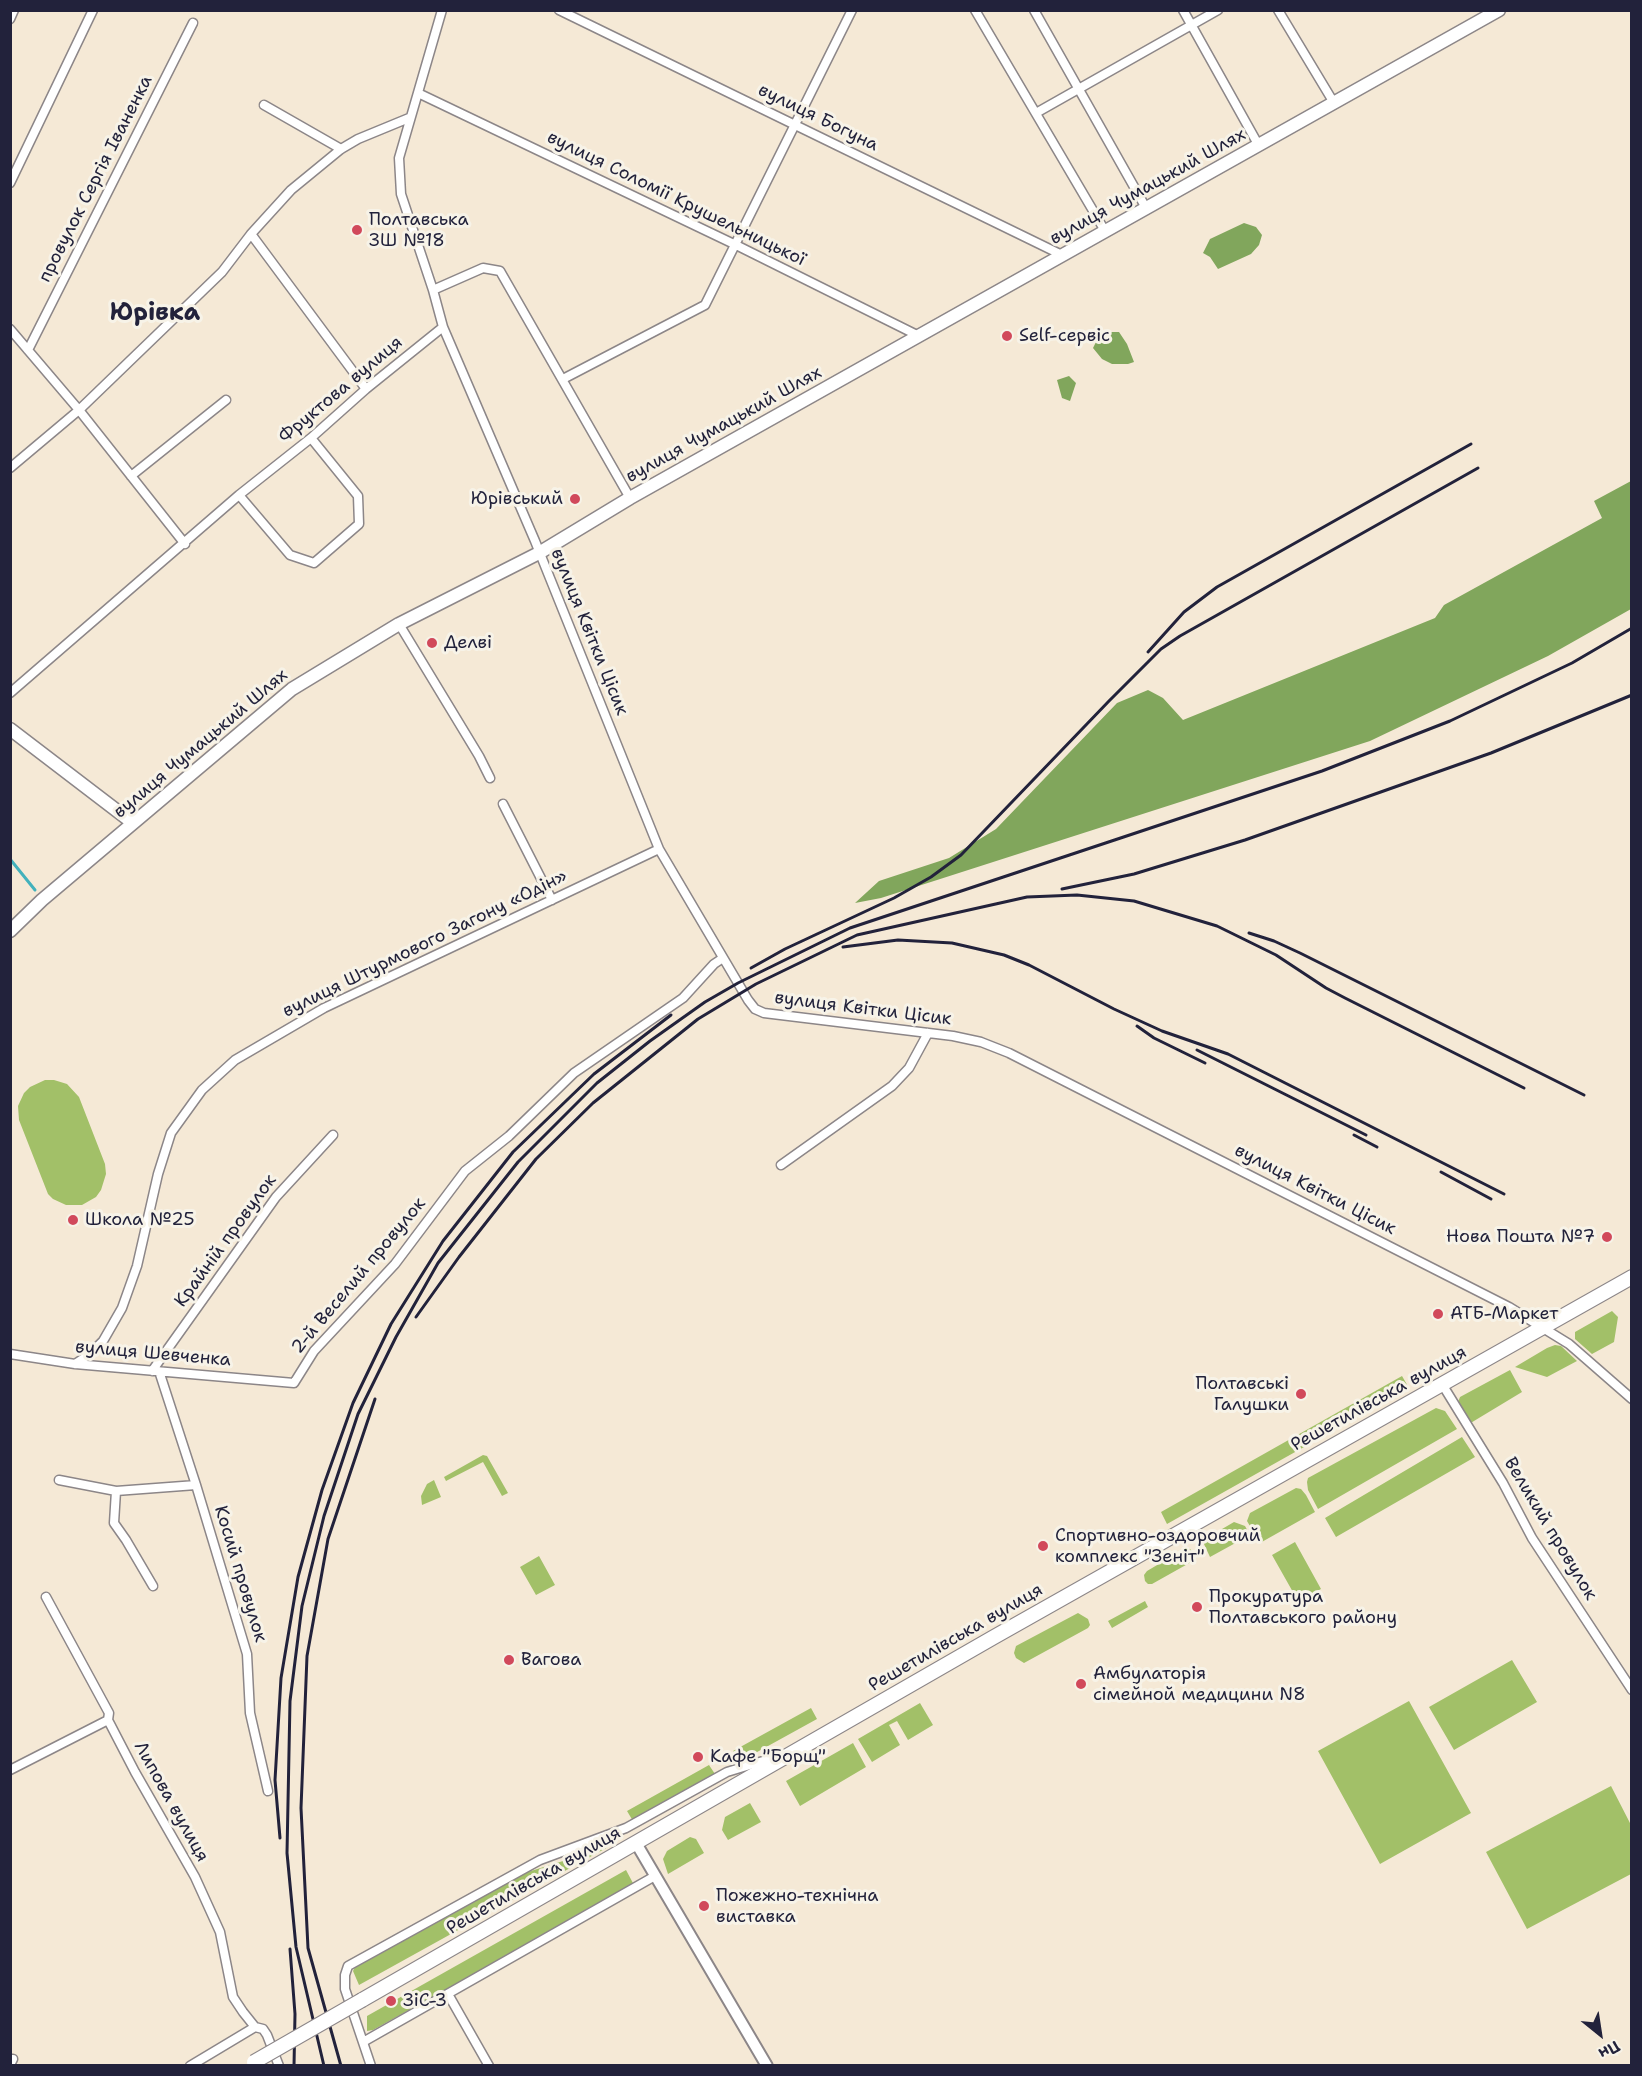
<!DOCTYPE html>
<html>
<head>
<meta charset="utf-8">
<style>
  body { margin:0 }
  #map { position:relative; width:1642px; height:2076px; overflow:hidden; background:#f5e9d6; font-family:"Shantell Sans",sans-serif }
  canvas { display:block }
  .frame { position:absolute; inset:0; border:12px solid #22223b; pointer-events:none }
  .north { position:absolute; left:1570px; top:2004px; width:60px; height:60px; -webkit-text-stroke:4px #f7f3e8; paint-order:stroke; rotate:150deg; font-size:16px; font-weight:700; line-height:24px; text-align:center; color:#22223b }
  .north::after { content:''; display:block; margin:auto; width:21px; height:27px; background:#22223b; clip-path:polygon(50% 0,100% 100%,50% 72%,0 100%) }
</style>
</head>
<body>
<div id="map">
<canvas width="1642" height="2076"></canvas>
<div class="frame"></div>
<div class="north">Пн</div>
</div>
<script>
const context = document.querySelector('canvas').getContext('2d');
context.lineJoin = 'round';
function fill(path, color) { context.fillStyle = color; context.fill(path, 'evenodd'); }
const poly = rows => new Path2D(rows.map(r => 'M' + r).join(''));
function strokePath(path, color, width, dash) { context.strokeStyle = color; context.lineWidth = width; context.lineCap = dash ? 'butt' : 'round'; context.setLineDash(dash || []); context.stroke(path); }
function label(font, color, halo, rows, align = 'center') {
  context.font = font + ' "Shantell Sans",sans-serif'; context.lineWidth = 6; context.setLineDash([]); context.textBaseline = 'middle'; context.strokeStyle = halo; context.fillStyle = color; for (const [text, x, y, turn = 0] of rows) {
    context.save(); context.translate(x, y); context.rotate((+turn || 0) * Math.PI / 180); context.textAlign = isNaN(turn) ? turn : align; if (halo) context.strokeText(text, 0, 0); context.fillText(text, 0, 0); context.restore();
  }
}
fill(poly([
  [45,1080,54,1080,67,1084,79,1097,105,1164,106,1174,101,1190,96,1197,82,1205,66,1205,53,1199,48,1194,19,1120,18,1106,24,1093,30,1087],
  [1612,1311,1618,1317,1614,1342,1592,1354,1575,1339,1575,1332],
  [1555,1345,1561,1346,1577,1361,1547,1377,1515,1367,1547,1348],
  [1510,1370,1522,1392,1469,1424,1458,1402,1460,1397],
  [1402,1376,1409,1388,1167,1524,1161,1512],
  [1436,1408,1445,1411,1457,1429,1318,1509,1308,1490,1307,1482,1308,1478],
  [1462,1437,1475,1457,1336,1537,1325,1518],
  [483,1455,487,1456,508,1493,502,1496,483,1462,446,1481,444,1477],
  [434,1480,441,1497,422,1505,421,1496,427,1484],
  [1296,1488,1301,1489,1306,1495,1315,1512,1260,1543,1247,1521,1250,1513],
  [1234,1522,1245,1526,1250,1535,1210,1557,1204,1544,1205,1539],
  [1295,1542,1321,1589,1298,1601,1272,1555],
  [1186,1548,1190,1549,1196,1555,1193,1561,1152,1584,1148,1584,1145,1581,1144,1575,1147,1571],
  [539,1556,555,1585,536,1595,520,1567],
  [1145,1601,1148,1607,1112,1628,1108,1621],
  [1078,1613,1088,1619,1090,1625,1088,1628,1024,1663,1016,1658,1014,1653,1016,1646],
  [1512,1660,1537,1702,1454,1750,1429,1707],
  [1409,1701,1471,1813,1380,1864,1318,1751],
  [920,1703,933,1725,908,1740,897,1721,889,1725,900,1745,872,1762,858,1739],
  [811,1708,817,1719,739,1762,733,1751],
  [853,1743,866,1767,800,1806,786,1781],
  [709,1765,715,1774,633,1821,627,1811],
  [1611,1786,1631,1825,1631,1874,1527,1929,1486,1852],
  [750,1803,761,1822,728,1840,722,1830,725,1817],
  [690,1837,696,1839,704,1853,668,1874,663,1859,667,1851],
  [608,1847,359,1985,353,1971,355,1967,518,1875],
  [626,1870,634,1885,373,2030,367,2031,367,2016]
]), '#a2c068');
fill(poly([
  [1244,223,1256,227,1262,235,1259,245,1251,254,1218,269,1210,257,1203,253,1210,239],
  [1101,332,1119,332,1127,344,1134,362,1128,364,1112,364,1102,359,1093,348],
  [1069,376,1076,383,1070,401,1062,398,1057,380],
  [1631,481,1631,609,1548,656,1370,741,881,898,855,903,879,881,949,858,996,829,1117,703,1148,690,1163,698,1183,720,1435,618,1444,605,1602,518,1594,501]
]), '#81a65c');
strokePath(poly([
  [10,859,35,890]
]), '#42b1bc', 3);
const minor = poly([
  [559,10,1062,255],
  [975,10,1105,231],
  [1034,10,1146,208],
  [1183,10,1259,146],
  [1278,10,1334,103],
  [10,19,14,10],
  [418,93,736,245,919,336],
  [264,105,341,149],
  [1036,113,1218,10],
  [10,183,93,10],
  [251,234,366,389],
  [433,290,483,268,500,271,630,498],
  [443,327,535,541,659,849,748,1000,755,1009,764,1013,953,1036,981,1042,1009,1053,1509,1307,1569,1344,1632,1399],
  [10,329,79,410,185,544],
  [28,350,193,23],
  [563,379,705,305,852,10],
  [10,468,79,410,222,272,251,234,291,190,341,149,358,139,409,118],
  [131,476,226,400],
  [239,495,290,555,314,563,359,524,358,496,311,438],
  [399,624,479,756,490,778],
  [10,693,239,495,311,438,366,389,443,327,433,290,401,194,399,158,442,10],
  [503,804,552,900],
  [781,1165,892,1086,909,1068,928,1033],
  [10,1354,75,1364,294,1383,314,1351,395,1264,465,1171,509,1136,574,1073,683,998,714,964,723,958],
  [75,1364,90,1354,103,1341,122,1308,137,1266,158,1174,171,1133,202,1090,235,1060,324,1008,659,849],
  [152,1371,276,1197,333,1135],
  [159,1371,196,1485,247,1654,250,1713,268,1791],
  [1442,1384,1503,1483,1532,1538,1632,1690],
  [59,1480,116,1491,196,1485],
  [116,1491,114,1523,126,1540,153,1586],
  [46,1597,109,1713,108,1720,135,1772,195,1877,220,1932,233,1997,243,2012,255,2027],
  [10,1770,108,1720],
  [448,1994,489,2066],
  [363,2042,655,1876],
  [10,2059,13,2059,10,2065],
  [190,2066,255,2027,263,2029,267,2035,279,2066],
  [371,2066,345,1989,345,1975,348,1966,540,1860,626,1828,727,1772,776,1757]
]);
const tertiary = poly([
  [636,1843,767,2066]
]);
const secondary = poly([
  [10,729,133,823],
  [10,931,42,900,292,689,399,624,539,553,630,498,1499,10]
]);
const primary = poly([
  [362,2000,994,1637,1632,1277]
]);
strokePath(minor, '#8c8688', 11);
strokePath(tertiary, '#8c8688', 14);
strokePath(secondary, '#8c8688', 15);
strokePath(primary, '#8c8688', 16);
strokePath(minor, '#fff', 8);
strokePath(tertiary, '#fff', 10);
strokePath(secondary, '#fff', 12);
strokePath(primary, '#fff', 14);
strokePath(poly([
  [1148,652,1184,612,1217,587,1471,444],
  [1062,889,1134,874,1245,840,1491,753,1632,695],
  [1249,933,1274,941,1300,953,1584,1095],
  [843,947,898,940,952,943,1004,955,1029,965,1114,1009,1162,1031,1228,1054,1504,1194],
  [751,968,785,949,894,898,931,877,961,855,1109,701,1161,649,1180,636,1478,468],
  [1137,1026,1154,1038,1205,1063],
  [1197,1050,1366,1135],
  [1354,1135,1377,1147],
  [1441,1172,1491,1199],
  [416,1317,459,1257,536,1159,593,1103,698,1019,756,984,857,935,1027,897,1077,895,1134,901,1217,926,1276,955,1326,988,1345,998,1524,1088],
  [280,1838,275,1780,281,1678,298,1577,322,1490,353,1403,391,1324,443,1241,513,1152,594,1074,671,1015],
  [290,1949,295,2014,294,2066],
  [324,2066,296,1947,287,1853,290,1701,302,1606,324,1516,358,1414,396,1337,438,1263,518,1162,597,1083,650,1041,705,1002,738,983,850,928,1322,771,1450,721,1572,663,1632,628],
  [341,2066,308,1948,301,1808,307,1656,328,1539,375,1399]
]), '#22223b', 3);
const primaryBridge = poly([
  [254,2062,362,2000]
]);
strokePath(primaryBridge, '#8c8688', 16, []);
strokePath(primaryBridge, '#fff', 14);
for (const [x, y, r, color] of [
  [357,230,6,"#d1495b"],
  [1007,336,6,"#d1495b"],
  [575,499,6,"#d1495b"],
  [432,643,6,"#d1495b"],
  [73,1220,6,"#d1495b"],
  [1607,1237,6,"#d1495b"],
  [1438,1314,6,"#d1495b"],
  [1301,1394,6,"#d1495b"],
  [1043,1546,6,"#d1495b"],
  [1197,1607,6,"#d1495b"],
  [509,1660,6,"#d1495b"],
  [1081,1684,6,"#d1495b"],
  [698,1757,6,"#d1495b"],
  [704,1906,6,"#d1495b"],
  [391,2001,6,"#d1495b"]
]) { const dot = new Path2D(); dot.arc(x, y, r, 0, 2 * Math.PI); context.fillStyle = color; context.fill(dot); strokePath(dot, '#f7f3e8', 2); }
label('18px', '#22223b', '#f7f3e8', [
  ["вулиця Богуна",818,118,26],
  ["провулок Сергія Іваненка",96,179,-63],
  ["вулиця Чумацький Шлях",1148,187,-29],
  ["вулиця Соломії Крушельницької",676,199,26],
  ["Фруктова вулиця",341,390,-40],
  ["вулиця Чумацький Шлях",724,425,-29],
  ["вулиця Квітки Цісик",589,632,68],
  ["вулиця Чумацький Шлях",201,744,-40],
  ["вулиця Штурмового Загону «Одін»",425,944,-26],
  ["вулиця Квітки Цісик",863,1009,7],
  ["вулиця Квітки Цісик",1315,1190,27],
  ["Крайній провулок",226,1241,-54],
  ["2-й Веселий провулок",359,1276,-50],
  ["вулиця Шевченка",153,1354,5],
  ["Решетилівська вулиця",1379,1399,-29],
  ["Великий провулок",1550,1529,59],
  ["Косий провулок",240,1574,73],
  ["Решетилівська вулиця",956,1638,-30],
  ["Липова вулиця",171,1802,61],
  ["Решетилівська вулиця",534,1881,-30]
]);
label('18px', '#22223b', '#f7f3e8', [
  ["Полтавська",369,220],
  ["ЗШ №18",369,241],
  ["Self-сервіс",1019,336],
  ["Юрівський",563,499,"right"],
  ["Делві",444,643],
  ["Школа №25",85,1220],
  ["Нова Пошта №7",1595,1237,"right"],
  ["АТБ-Маркет",1450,1314],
  ["Полтавські",1289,1384,"right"],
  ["Галушки",1289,1405,"right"],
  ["Спортивно-оздоровчий",1055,1536],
  ["комплекс \"Зеніт\"",1055,1557],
  ["Прокуратура",1209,1597],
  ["Полтавського району",1209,1618],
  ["Вагова",521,1660],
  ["Амбулаторія",1093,1674],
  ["сімейной медицини N8",1093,1695],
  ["Кафе \"Борщ\"",710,1757],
  ["Пожежно-технічна",716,1896],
  ["виставка",716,1917],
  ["ЗіС-3",403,2001]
], 'left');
label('bold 24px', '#22223b', '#f7f3e8', [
  ["Юрівка",155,314]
]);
</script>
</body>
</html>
